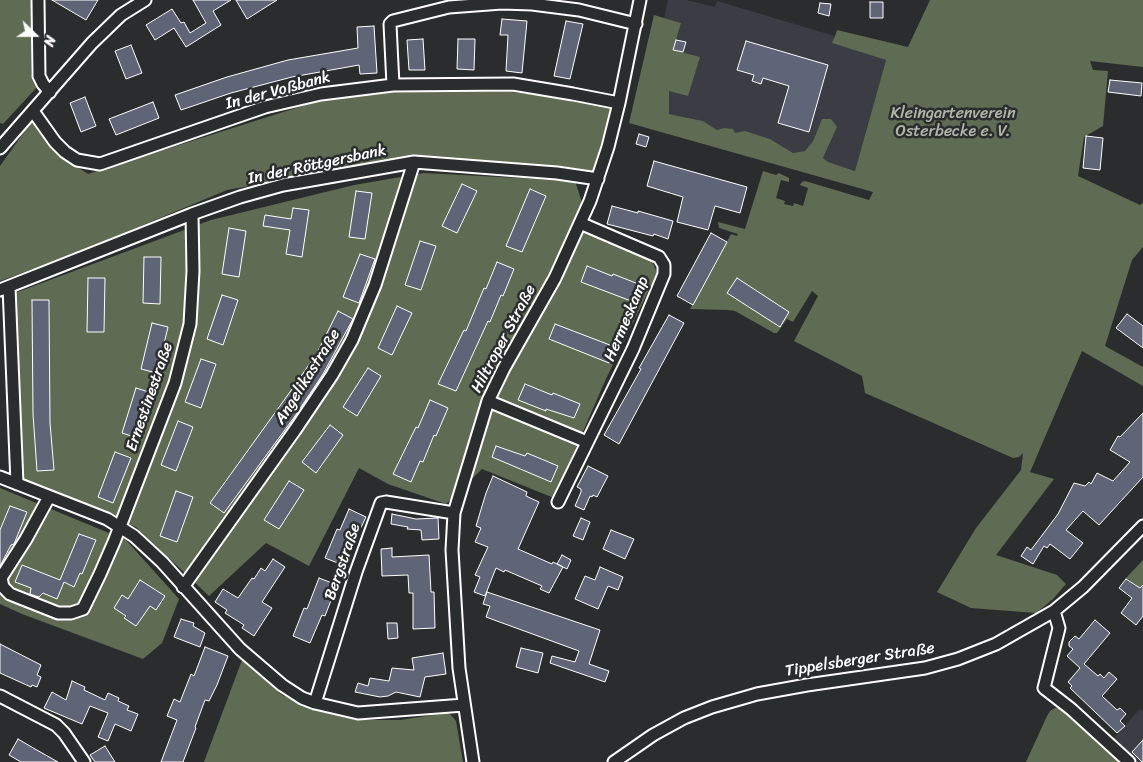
<!DOCTYPE html>
<html>
<head>
<meta charset="utf-8">
<style>
  body { margin:0 }
  #map { position:relative; width:1143px; height:762px; overflow:hidden; background:#2a2d2e; font-family:Sriracha,sans-serif }
  canvas { display:block }
  .north { position:absolute; left:10px; top:10px; width:50px; height:50px; -webkit-text-stroke:4px #2a2d2e; paint-order:stroke; rotate:112deg; font-size:14px; font-weight:700; line-height:20px; text-align:center; color:#fff }
  .north::after { content:''; display:block; margin:auto; width:18px; height:22px; background:#fff; clip-path:polygon(50% 0,100% 100%,50% 72%,0 100%) }
</style>
</head>
<body>
<div id="map">
<canvas width="1143" height="762"></canvas>
<div class="north">N</div>
</div>
<script>
const context = document.querySelector('canvas').getContext('2d');
context.lineJoin = 'round';
function fill(path, color) { context.fillStyle = color; context.fill(path, 'evenodd'); }
const poly = rows => new Path2D(rows.map(r => 'M' + r).join(''));
function strokePath(path, color, width, dash) { context.strokeStyle = color; context.lineWidth = width; context.lineCap = dash ? 'butt' : 'round'; context.setLineDash(dash || []); context.stroke(path); }
function label(font, color, halo, rows, align = 'center') {
  context.font = font + ' Sriracha,sans-serif'; context.lineWidth = 5; context.setLineDash([]); context.textBaseline = 'middle'; context.strokeStyle = halo; context.fillStyle = color; for (const [text, x, y, turn = 0] of rows) {
    context.save(); context.translate(x, y); context.rotate((+turn || 0) * Math.PI / 180); context.textAlign = isNaN(turn) ? turn : align; if (halo) context.strokeText(text, 0, 0); context.fillText(text, 0, 0); context.restore();
  }
}
fill(poly([
  [668,0,687,0,715,7,717,1,835,36,833,43,886,60,855,171,828,162,823,158,837,127,822,119,813,141,805,151,793,153,770,139,734,133,724,128,717,130,703,121,669,114,669,91,662,89,681,23,664,18],
  [1140,709,1143,711,1143,762,1135,762,1112,740]
]), '#3a3e44');
fill(poly([
  [0,0,32,0,31,74,39,85,3,124,0,123],
  [930,0,1143,0,1143,67,1090,61,1093,70,1108,71,1103,126,1084,137,1078,176,1140,205,1143,203,1143,247,1132,260,1105,346,1143,367,1143,386,1082,351,1030,472,1054,479,996,555,1057,575,1066,584,1053,599,1036,613,971,608,937,592,976,528,1021,470,1023,453,1019,457,1013,458,865,393,862,376,794,341,818,296,812,291,793,322,787,319,777,333,774,333,735,311,728,310,690,309,731,234,737,236,738,234,719,228,718,222,745,229,763,171,776,175,779,173,789,178,789,182,781,180,776,198,785,201,784,204,793,206,794,203,803,206,808,188,800,185,802,182,805,181,869,200,873,192,629,123,654,15,681,23,673,50,700,57,688,96,669,91,669,114,703,121,717,130,724,128,733,129,735,133,745,131,770,139,793,153,805,151,813,141,822,119,831,119,837,127,823,158,828,162,855,171,886,60,832,43,835,36,837,30,908,47],
  [397,89,512,92,613,103,595,172,416,156,227,190,69,256,0,281,0,166,32,121,56,153,88,174,321,100],
  [424,173,575,181,593,236,652,261,657,273,605,381,554,498,482,469,446,504,388,484,359,468,309,566,266,543,209,596,136,527,23,479,15,293,211,220,354,185],
  [0,488,126,540,179,599,162,643,143,659,22,614,0,604],
  [1143,560,1143,590,1126,578],
  [242,660,282,695,319,711,356,720,400,720,446,713,450,714,456,721,463,762,204,762],
  [1055,708,1061,708,1068,712,1123,762,1026,762,1047,716,1050,711]
]), '#5f6b52');
const building = poly([
  [52,0,98,0,86,20,52,0],
  [193,0,231,0,213,11,221,25,186,47,174,28,155,40,146,25,172,9,181,23,184,22,190,33,206,23,193,0],
  [236,0,277,0,247,19,236,0],
  [870,2,883,2,883,18,870,18,870,2],
  [820,3,831,4,829,16,818,13,820,3],
  [502,19,527,21,522,73,506,71,508,35,500,35,502,19],
  [566,21,583,24,570,79,554,76,566,21],
  [374,26,377,73,360,74,359,65,292,77,231,93,181,110,175,95,227,77,288,60,358,48,357,27,374,26],
  [423,39,425,70,409,70,407,40,423,39],
  [458,39,475,39,474,70,457,69,458,39],
  [676,40,686,42,683,52,673,50,676,40],
  [746,41,828,65,809,132,778,123,789,86,763,78,761,84,752,81,754,75,737,70,746,41],
  [131,45,142,73,126,79,115,51,131,45],
  [1110,80,1142,83,1141,96,1108,92,1110,80],
  [85,97,96,126,81,132,70,103,85,97],
  [153,102,159,118,116,135,109,119,153,102],
  [639,134,649,137,646,147,636,144,639,134],
  [1086,136,1103,138,1100,170,1083,168,1086,136],
  [654,161,747,187,740,213,715,206,708,230,677,222,683,197,647,186,654,161],
  [462,184,477,191,457,233,442,226,462,184],
  [530,189,546,196,522,252,506,246,530,189],
  [356,191,372,193,365,239,349,237,356,191],
  [612,206,638,213,638,211,673,221,668,239,654,234,653,236,607,224,612,206],
  [293,208,309,210,302,257,286,254,290,230,263,226,265,215,291,219,293,208],
  [229,228,246,231,239,277,222,274,229,228],
  [711,233,727,242,693,305,677,296,711,233],
  [420,241,436,246,421,290,405,285,420,241],
  [360,254,375,259,359,303,343,297,360,254],
  [144,257,161,257,160,304,143,303,144,257],
  [497,262,514,269,503,296,501,295,490,322,488,321,456,391,438,384,464,330,466,331,484,288,486,289,497,262],
  [587,266,612,276,613,274,646,287,639,304,581,282,587,266],
  [88,278,105,278,104,332,87,332,88,278],
  [737,278,789,312,780,327,727,293,737,278],
  [222,295,238,300,223,345,207,339,222,295],
  [32,300,49,300,50,423,54,470,37,471,33,414,32,300],
  [397,306,412,313,392,355,378,348,397,306],
  [338,311,353,319,323,374,295,416,224,513,210,503,295,385,317,353,338,311],
  [1127,314,1143,326,1143,348,1116,328,1127,314],
  [669,315,684,323,619,444,604,435,641,369,639,368,669,315],
  [152,323,168,327,157,373,141,369,152,323],
  [555,324,615,347,609,363,549,339,555,324],
  [201,359,216,364,201,408,185,402,201,359],
  [368,368,381,376,357,416,343,407,368,368],
  [525,384,552,395,553,393,580,404,574,418,546,409,546,411,518,400,525,384],
  [136,388,152,393,138,438,122,433,136,388],
  [430,400,448,408,436,436,434,435,423,462,420,461,411,482,393,474,416,427,418,428,430,400],
  [1143,413,1143,477,1099,525,1083,511,1066,530,1083,543,1070,559,1050,544,1047,548,1044,546,1033,564,1021,556,1027,547,1031,550,1058,514,1074,483,1085,486,1089,482,1091,484,1097,473,1113,481,1130,462,1110,450,1118,436,1120,437,1143,413],
  [178,421,193,427,176,471,161,465,178,421],
  [330,425,343,435,316,473,302,462,330,425],
  [496,446,525,456,527,453,558,466,551,482,492,457,496,446],
  [115,452,131,458,113,503,98,497,115,452],
  [588,466,608,476,597,497,593,495,592,497,590,496,584,510,575,506,581,492,581,489,577,487,588,466],
  [493,476,527,492,526,496,539,502,518,549,552,564,553,562,563,567,549,593,540,589,542,586,505,570,504,572,496,568,485,596,474,592,480,577,475,575,488,547,475,542,481,528,476,526,486,493,493,476],
  [289,481,304,490,279,529,264,520,289,481],
  [176,491,193,497,177,542,160,536,176,491],
  [10,506,27,512,14,544,11,545,0,566,0,530,10,506],
  [349,509,366,517,343,565,325,558,337,529,340,530,349,509],
  [392,514,416,519,438,518,439,539,422,540,421,530,407,529,408,527,391,524,392,514],
  [581,518,590,522,583,540,573,536,581,518],
  [611,530,634,539,625,559,603,549,611,530],
  [79,534,96,540,82,574,80,573,74,587,64,582,57,599,43,593,39,597,30,594,31,588,15,582,22,565,60,580,79,534],
  [392,548,392,557,429,555,431,592,434,592,435,628,413,629,413,593,409,593,408,575,382,576,381,549,392,548],
  [562,555,571,560,567,569,557,564,562,555],
  [273,559,285,567,262,602,272,608,254,636,242,628,244,625,225,613,227,610,215,602,223,589,238,598,252,578,254,579,261,568,265,571,273,559],
  [600,567,623,577,618,590,608,586,598,609,575,599,585,576,595,580,600,567],
  [319,578,337,585,325,616,322,615,310,643,293,636,304,608,307,609,319,578],
  [1126,579,1140,588,1143,585,1143,616,1136,625,1121,613,1132,598,1119,588,1126,579],
  [140,580,165,596,156,610,150,606,136,626,124,618,126,616,114,608,122,595,128,599,140,580],
  [487,592,600,630,589,664,609,671,605,682,550,663,552,656,575,662,579,651,486,617,490,606,483,604,487,592],
  [181,619,194,623,193,626,205,633,200,647,174,637,181,619],
  [1095,620,1110,633,1084,664,1098,676,1100,674,1104,678,1109,672,1117,679,1102,696,1117,710,1120,708,1126,714,1120,721,1125,726,1117,733,1070,688,1072,686,1068,682,1080,668,1067,656,1073,649,1069,646,1069,642,1075,636,1079,639,1095,620],
  [387,623,397,623,398,638,388,639,387,623],
  [0,644,41,665,37,675,41,677,37,687,32,685,31,687,0,673,0,644],
  [205,647,228,656,217,685,209,701,205,700,195,727,196,728,183,762,161,762,177,720,167,716,174,699,180,702,191,674,194,676,205,647],
  [521,648,543,653,538,673,516,667,521,648],
  [443,653,446,674,425,677,420,697,396,692,388,696,380,697,355,692,358,683,368,686,370,678,389,681,392,668,414,670,412,658,443,653],
  [72,681,85,687,84,690,105,700,108,693,119,698,118,701,129,706,127,710,138,714,131,731,115,724,108,741,98,737,108,713,90,706,82,724,44,708,52,692,66,700,72,681],
  [18,739,35,749,58,762,21,762,9,755,18,739],
  [1143,740,1143,762,1142,762,1132,752,1143,740],
  [105,746,115,762,95,762,90,755,105,746]
]);
fill(building, '#5f6577');
strokePath(building, '#fff', 1);
const minor = poly([
  [38,0,39,76,43,84,50,92],
  [393,85,390,24,393,21,449,7,502,3,532,4,579,10,636,24],
  [33,111,55,142,65,152,77,160,100,164,265,107,321,94,393,85,513,84,573,94,619,103],
  [0,148,92,43,121,15,145,0],
  [9,287,17,484],
  [0,290,192,214,240,197,283,185,414,162,557,173,598,179],
  [488,401,587,442],
  [0,477,107,519,134,536,162,562,240,649,282,685,302,698,315,703,358,713,464,705],
  [49,497,26,539,1,578,3,587,10,594,58,613,71,613,83,609,100,574,114,542,175,383,190,324,193,271,192,214],
  [558,502,633,349,664,274,664,265,659,257,580,223],
  [183,587,295,430,332,375,352,340,375,285,414,162],
  [1054,611,1059,628,1044,688,1071,709,1129,762],
  [0,696,56,725,64,733,84,762],
  [315,703,356,572,381,503,386,502,454,513],
  [473,762,459,668,452,550,454,513,488,401,504,368,555,278,590,201,608,147,619,103,640,0],
  [614,762,653,735,684,718,712,707,757,694,807,685,925,668,958,659,996,644,1054,611,1083,587,1143,526]
]);
strokePath(minor, '#fff', 15);
strokePath(minor, '#2a2d2e', 11);
label('16px', '#fff', '#2a2d2e', [
  ["In der Voßbank",278,91,-15],
  ["In der Röttgersbank",317,165,-12],
  ["Hermeskamp",627,319,-67],
  ["Hiltroper Straße",504,339,-62],
  ["Angelikastraße",308,377,-58],
  ["Ernestinestraße",150,397,-71],
  ["Bergstraße",343,562,-71],
  ["Tippelsberger Straße",860,660,-9]
]);
label('16px', '#afb5a8', '#2a2d2e', [
  ["Kleingartenverein",953,114],
  ["Osterbecke e. V.",953,132]
]);
</script>
</body>
</html>
